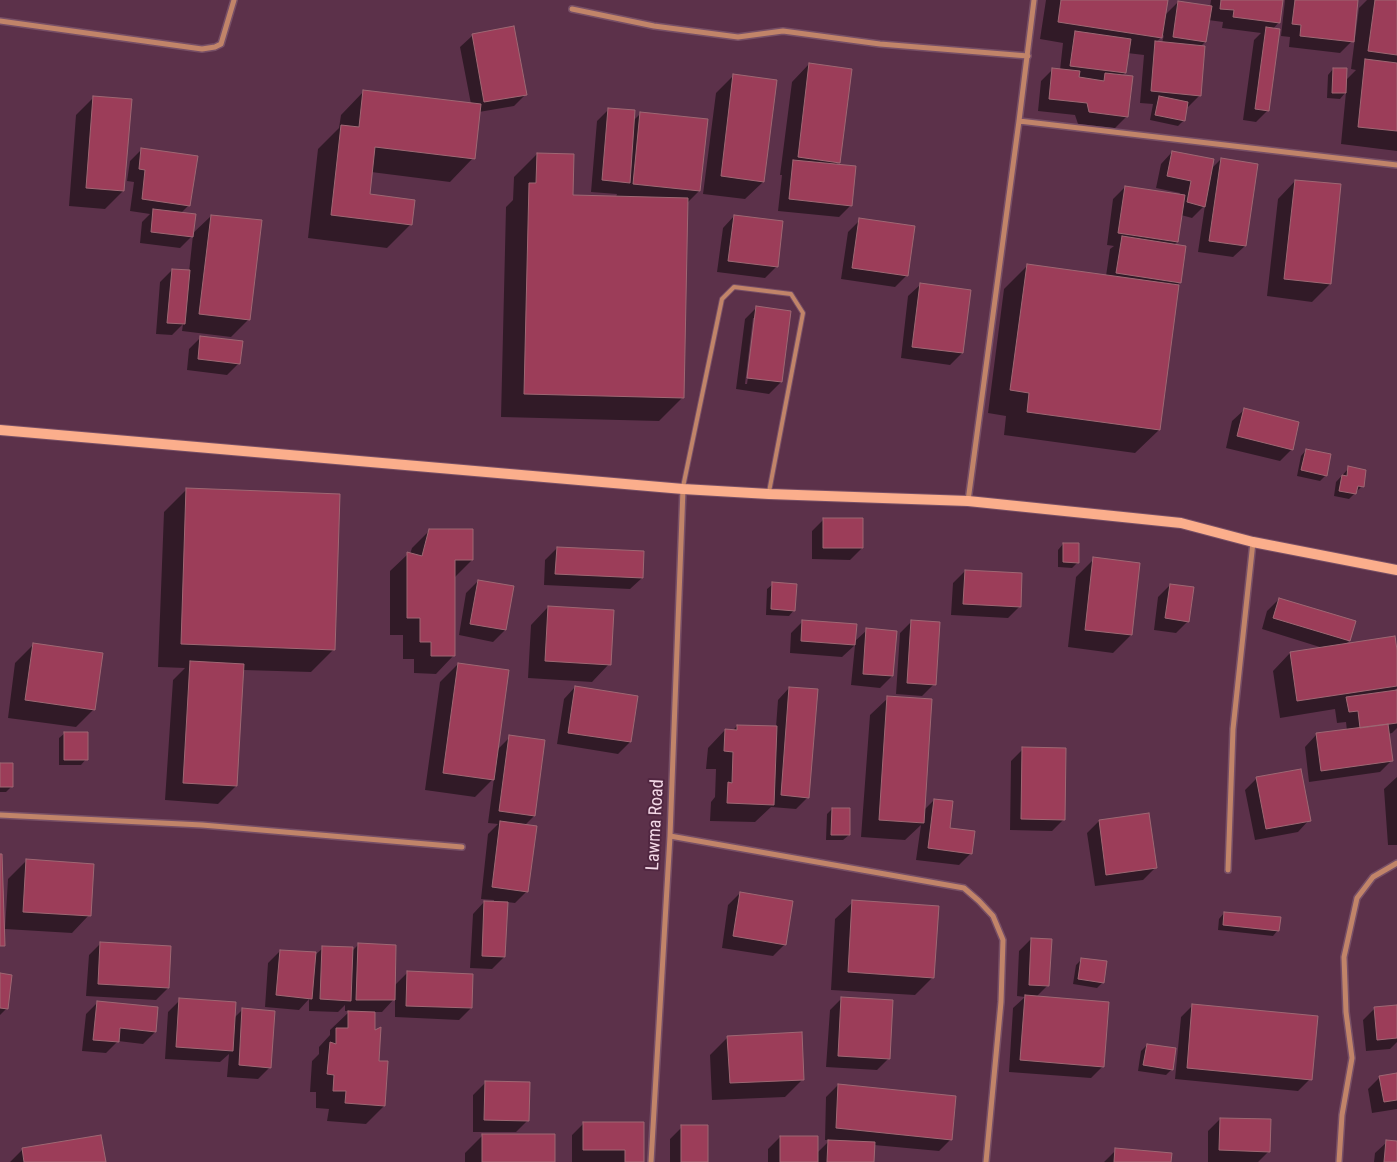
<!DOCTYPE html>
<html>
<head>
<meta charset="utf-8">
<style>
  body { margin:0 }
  canvas { display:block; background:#5c314a }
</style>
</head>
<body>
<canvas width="1397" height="1162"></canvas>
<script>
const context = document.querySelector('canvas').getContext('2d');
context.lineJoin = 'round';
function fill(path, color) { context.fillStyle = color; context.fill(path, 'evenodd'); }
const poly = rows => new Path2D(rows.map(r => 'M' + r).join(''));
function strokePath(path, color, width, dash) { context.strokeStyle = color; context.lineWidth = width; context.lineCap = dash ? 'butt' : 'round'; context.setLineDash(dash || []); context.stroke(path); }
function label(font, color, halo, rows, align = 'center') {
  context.font = font + ' "Roboto Condensed",sans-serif'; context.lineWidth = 4; context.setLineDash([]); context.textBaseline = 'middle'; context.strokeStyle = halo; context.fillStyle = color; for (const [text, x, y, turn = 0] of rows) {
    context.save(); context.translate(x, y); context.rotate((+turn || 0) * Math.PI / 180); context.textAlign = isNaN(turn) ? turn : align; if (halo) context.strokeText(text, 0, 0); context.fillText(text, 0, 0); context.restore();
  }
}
fill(poly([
  [1046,0,1166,0,1164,16,1178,2,1210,7,1211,0,1282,0,1279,22,1273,29,1268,110,1256,122,1243,120,1254,40,1261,33,1222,28,1223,22,1208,20,1205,42,1201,46,1200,95,1188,107,1186,107,1184,120,1178,126,1150,120,1153,104,1140,103,1144,55,1127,53,1125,73,1121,76,1127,116,1115,128,1078,124,1075,115,1038,111,1041,81,1053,69,1060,70,1063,43,1040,39],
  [1164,35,1162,43,1156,42],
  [1285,0,1357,0,1353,38,1355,38,1359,8,1367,0,1397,0,1397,151,1341,144,1346,92,1340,99,1327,98,1328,75,1333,69,1346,80,1356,70,1351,69,1355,38,1340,53,1289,47,1290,37,1281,36],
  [513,28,526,94,514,106,479,112,473,158,450,182,371,172,368,195,411,224,387,248,308,238,318,149,339,128,341,115,364,91,471,104,460,47,472,36],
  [809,64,838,162,835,165,851,205,839,217,778,211,782,175,780,175,792,82],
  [734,75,763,182,745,199,703,194,716,93],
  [94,97,123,191,105,209,69,206,76,115],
  [609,109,633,121,641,113,699,191,687,203,682,398,659,421,501,417,506,207,513,200,514,177,537,154,572,196,616,197,617,194,591,192,597,121],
  [142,149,189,205,181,213,192,234,211,216,249,319,231,337,182,331,183,324,172,335,156,334,160,282,172,270,189,272,193,235,180,248,140,243,142,222,150,214,130,211,134,182,127,181,130,161],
  [1172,152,1210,170,1221,159,1245,246,1233,257,1198,252,1205,205,1192,218,1181,215,1177,242,1174,245,1180,282,1176,286,1159,430,1135,453,1004,435,1006,416,988,413,1004,289,1028,265,1106,276,1110,249,1114,246,1107,245,1113,199,1125,187,1179,195,1180,193,1156,188,1161,164],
  [1295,181,1330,284,1312,302,1267,296,1278,199],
  [734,216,777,266,765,278,717,272,723,228],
  [860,220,907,275,895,287,841,279,848,232],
  [920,285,962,353,950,365,901,358,908,296],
  [757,307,781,382,769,394,736,389,745,319],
  [753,318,756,318,747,384,745,384],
  [201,337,239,363,227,375,187,370,189,349],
  [1244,410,1292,449,1280,461,1226,448,1232,421],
  [1306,450,1326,475,1320,481,1297,476,1301,456],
  [1349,468,1362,486,1349,499,1334,496,1336,482],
  [187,489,334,649,311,672,243,670,236,786,218,804,165,800,173,680,185,668,158,667,164,512],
  [824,519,862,548,850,560,812,559,812,531],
  [430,530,472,560,454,578,453,656,436,674,414,673,414,659,403,659,403,635,390,635,390,571,408,554,410,554,412,548],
  [1063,544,1078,562,1072,568,1058,567,1058,550],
  [557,548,642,578,630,589,544,585,545,560],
  [1094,559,1131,635,1113,653,1068,647,1076,577],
  [965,571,1020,606,1008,618,951,615,953,583],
  [478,581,505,630,493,642,459,635,466,593],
  [773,584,794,610,789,616,766,615,767,589],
  [1170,585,1188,621,1176,633,1154,630,1158,597],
  [1279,599,1349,641,1345,645,1397,659,1397,688,1393,692,1397,692,1397,728,1392,733,1388,734,1392,760,1380,772,1309,782,1305,747,1316,735,1347,731,1346,722,1337,723,1335,709,1280,718,1273,671,1290,653,1323,648,1262,629,1267,611],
  [548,607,609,664,592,682,528,678,531,625],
  [803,621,854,642,867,630,892,676,880,688,851,685,855,645,842,657,790,653,791,633],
  [912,621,934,684,922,696,896,694,900,633],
  [33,645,94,709,76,727,8,718,15,663],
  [458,664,497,750,510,737,534,816,525,825,527,891,515,903,507,902,504,957,492,969,470,968,473,914,484,902,494,902,494,900,481,899,488,834,498,824,488,823,494,778,475,797,425,790,440,682],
  [575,687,630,742,618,754,557,744,564,699],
  [789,688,808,797,796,809,771,807,755,822,710,821,711,802,715,797,716,769,706,769,708,748,725,730,732,731,737,726,776,727,778,700],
  [888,698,924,810,934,800,948,829,971,853,959,865,916,860,921,825,905,840,861,837,870,715],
  [65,733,86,759,81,765,59,765,59,738],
  [1023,749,1064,819,1052,831,1010,830,1011,761],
  [0,764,12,786,6,792,0,792],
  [1397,777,1397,845,1388,845,1384,789],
  [1257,778,1309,820,1298,832,1255,840,1245,790],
  [832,809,849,835,843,840,826,840,827,814],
  [1099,821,1155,868,1143,880,1095,886,1087,833],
  [26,861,89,915,72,933,5,929,8,879],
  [740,893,785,944,773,956,722,948,728,905],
  [853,902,933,977,915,995,831,990,835,919],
  [1224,913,1278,930,1273,936,1218,930,1219,919],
  [1031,939,1048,985,1036,997,1103,1066,1091,1078,1009,1072,1013,1008,1025,997,1017,996,1019,951],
  [101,943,168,988,156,1000,86,996,89,955],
  [358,945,394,986,408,972,471,1008,459,1020,395,1017,395,998,382,1012,374,1012,374,1031,384,1106,366,1124,327,1121,329,1109,316,1108,316,1092,310,1092,312,1061,319,1054,319,1047,330,1035,330,1030,350,1011,345,1011,345,1005,338,1012,309,1011,309,999,299,1010,265,1007,268,963,280,951,314,956,323,948,352,951],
  [1082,959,1103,982,1097,988,1073,984,1076,965],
  [0,974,7,1008,0,1015],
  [842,998,889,1058,877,1070,826,1067,830,1010],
  [180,1000,234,1018,243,1009,270,1067,258,1079,227,1077,229,1054,220,1062,165,1059,168,1012],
  [98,1002,155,1032,143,1044,118,1041,106,1053,82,1051,86,1014],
  [1193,1005,1310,1079,1298,1091,1175,1079,1181,1017],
  [1397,1006,1397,1042,1390,1049,1366,1051,1363,1020,1375,1008],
  [728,1037,803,1079,785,1097,712,1100,710,1055],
  [1147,1045,1172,1069,1166,1075,1138,1071,1141,1051],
  [1397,1075,1397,1109,1372,1113,1368,1089,1380,1077],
  [485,1083,528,1120,516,1132,473,1132,473,1095],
  [838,1085,951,1139,939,1151,874,1145,873,1162,768,1162,768,1149,780,1137,817,1153,830,1140,825,1140,826,1097],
  [1220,1119,1269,1151,1258,1162,1208,1162,1208,1131],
  [584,1123,643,1124,643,1162,572,1162,572,1135],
  [682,1127,707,1162,670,1162,670,1139],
  [483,1135,554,1162,465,1162,465,1153],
  [100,1136,105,1162,10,1162,22,1150],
  [1387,1142,1397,1143,1397,1162,1374,1162,1375,1153],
  [1116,1150,1170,1162,1104,1162]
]), '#0007');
const building = poly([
  [1061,0,1168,0,1162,38,1058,22,1061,0],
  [1221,0,1283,0,1280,23,1233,17,1234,10,1220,9,1221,0],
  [1295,0,1358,0,1354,42,1300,36,1301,25,1292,24,1295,0],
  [1375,0,1397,0,1397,55,1368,51,1375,0],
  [1178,1,1212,6,1206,42,1173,37,1178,1],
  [514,26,527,95,484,102,472,34,514,26],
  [1266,27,1280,29,1269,111,1255,109,1266,27],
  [1075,31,1131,39,1126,73,1070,66,1075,31],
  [1155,41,1205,46,1201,96,1151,91,1155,41],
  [1365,59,1397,63,1397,131,1358,127,1365,59],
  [809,63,852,69,840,163,798,157,809,63],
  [1052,68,1080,71,1079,77,1104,81,1105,73,1133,76,1128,117,1089,112,1087,103,1049,99,1052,68],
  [1333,68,1347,68,1346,93,1332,93,1333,68],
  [733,74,777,80,764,182,721,176,733,74],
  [363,90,481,104,475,159,375,147,370,194,415,200,412,225,331,215,341,125,359,127,363,90],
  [93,96,132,99,124,191,86,188,93,96],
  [1159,96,1188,102,1185,121,1155,115,1159,96],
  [608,108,635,110,630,183,602,180,608,108],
  [640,112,708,119,700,191,633,184,640,112],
  [141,148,198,156,190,206,142,199,145,170,139,169,141,148],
  [1172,151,1214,159,1205,207,1187,202,1191,181,1167,176,1172,151],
  [537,153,574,154,573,195,688,198,684,398,524,394,529,183,536,183,537,153],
  [1221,158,1258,164,1246,246,1209,241,1221,158],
  [793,160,856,166,852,206,789,199,793,160],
  [1295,180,1341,184,1331,284,1284,279,1295,180],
  [1125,186,1185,195,1178,242,1118,233,1125,186],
  [153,209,196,214,193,237,151,232,153,209],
  [211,215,262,220,250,320,199,314,211,215],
  [734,215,783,221,778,267,728,261,734,215],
  [859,218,915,226,908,276,852,268,859,218],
  [1122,236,1186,246,1181,283,1116,273,1122,236],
  [1027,264,1179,285,1160,430,1027,412,1029,393,1010,390,1027,264],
  [172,269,190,270,185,324,167,323,172,269],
  [920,283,971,290,963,353,912,347,920,283],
  [756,306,791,311,782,382,747,378,756,306],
  [200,336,243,341,240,364,198,359,200,336],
  [1244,408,1299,422,1293,450,1237,436,1244,408],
  [1306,449,1331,454,1327,476,1301,470,1306,449],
  [1348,466,1366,470,1364,487,1358,486,1356,494,1339,491,1342,475,1347,476,1348,466],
  [186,488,340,494,335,650,181,644,186,488],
  [823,518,863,518,863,548,823,548,823,518],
  [429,529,473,529,473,560,455,560,455,656,431,656,431,642,420,642,420,618,407,618,407,552,422,556,429,529],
  [1063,543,1079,543,1079,563,1063,562,1063,543],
  [557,547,644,551,643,578,555,574,557,547],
  [1093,557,1140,563,1132,635,1085,630,1093,557],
  [965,570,1022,573,1021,607,963,604,965,570],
  [478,580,514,586,506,630,470,624,478,580],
  [772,582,797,584,795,611,771,609,772,582],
  [1170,584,1194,587,1189,622,1165,618,1170,584],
  [1279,598,1356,621,1350,641,1273,618,1279,598],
  [548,606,614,610,611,665,545,661,548,606],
  [802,620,857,624,855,645,801,641,802,620],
  [911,620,940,622,936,685,907,683,911,620],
  [866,628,897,631,893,676,863,674,866,628],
  [1395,636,1397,650,1397,686,1297,701,1290,652,1395,636],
  [33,643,103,653,95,710,25,700,33,643],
  [190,661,244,664,237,786,183,783,190,661],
  [458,663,509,670,494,780,443,773,458,663],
  [575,686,638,696,631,742,568,733,575,686],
  [789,687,818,689,809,798,781,795,789,687],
  [1397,690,1397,723,1360,728,1358,711,1349,712,1346,697,1397,690],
  [887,696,932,699,924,823,879,820,887,696],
  [1388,724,1393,761,1321,771,1316,733,1388,724],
  [737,725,777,726,774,805,727,803,728,782,732,783,733,752,724,751,725,729,737,730,737,725],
  [64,732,88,732,88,760,64,760,64,732],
  [509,735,545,740,535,816,499,811,509,735],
  [1022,747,1066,748,1065,820,1021,819,1022,747],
  [0,763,13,763,13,787,0,787,0,763],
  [1301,769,1311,821,1266,829,1256,777,1301,769],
  [934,799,953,801,950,828,975,831,972,854,928,848,934,799],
  [832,808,850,808,850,835,831,835,832,808],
  [1149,813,1157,868,1106,875,1099,820,1149,813],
  [500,821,537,826,528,892,492,887,500,821],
  [0,854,2,854,5,946,0,946,0,854],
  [26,859,94,864,91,916,23,912,26,859],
  [740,892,793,901,786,945,733,936,740,892],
  [852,900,939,906,934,978,848,972,852,900],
  [484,901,508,902,505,957,482,956,484,901],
  [1224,912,1281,917,1279,931,1223,925,1224,912],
  [1031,938,1052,939,1049,986,1029,985,1031,938],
  [100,942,171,946,169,988,98,984,100,942],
  [358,943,396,945,395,1000,356,1000,358,943],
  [322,946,353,947,351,1001,320,999,322,946],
  [280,950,316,952,312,999,276,995,280,950],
  [1081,958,1107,961,1104,983,1078,979,1081,958],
  [407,971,473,974,472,1008,406,1006,407,971],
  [0,973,12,975,8,1009,0,1008,0,973],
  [1025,995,1109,1002,1104,1067,1020,1060,1025,995],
  [841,997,893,1000,890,1059,838,1056,841,997],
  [179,998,236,1002,233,1051,176,1047,179,998],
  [97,1001,158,1007,156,1032,120,1028,119,1042,93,1040,97,1001],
  [1192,1004,1318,1016,1312,1080,1187,1068,1192,1004],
  [1397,1005,1397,1038,1377,1040,1374,1007,1397,1005],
  [242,1008,275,1011,271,1068,239,1065,242,1008],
  [348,1011,375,1012,375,1030,381,1027,379,1061,388,1061,385,1106,345,1103,346,1091,333,1091,334,1075,327,1074,330,1042,336,1044,336,1028,348,1028,348,1011],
  [802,1032,804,1080,730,1083,727,1036,802,1032],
  [1147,1044,1176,1048,1173,1070,1143,1065,1147,1044],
  [1397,1073,1397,1100,1384,1102,1379,1076,1397,1073],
  [485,1081,530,1082,529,1121,484,1120,485,1081],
  [838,1084,956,1096,952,1140,836,1128,838,1084],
  [1220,1118,1271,1119,1270,1152,1219,1150,1220,1118],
  [583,1122,644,1122,644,1162,625,1162,625,1150,583,1150,583,1122],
  [681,1125,708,1125,708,1162,681,1162,681,1125],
  [482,1134,555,1134,555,1162,482,1162,482,1134],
  [101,1135,106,1162,24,1162,22,1148,101,1135],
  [780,1136,818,1136,818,1162,780,1162,780,1136],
  [828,1140,875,1142,874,1162,827,1162,828,1140],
  [1386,1140,1397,1141,1397,1162,1384,1162,1386,1140],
  [1115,1148,1172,1153,1171,1162,1114,1162,1115,1148]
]);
fill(building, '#9c3d59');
strokePath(building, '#9e6773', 1);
const service = poly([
  [683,487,722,299,734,287,791,294,803,313,769,492]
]);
const minor = poly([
  [572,9,654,26,738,37,783,31,880,44,1028,56],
  [0,21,202,49,215,47,221,44,234,0],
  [1019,121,1397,165],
  [968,501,1019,121,1034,0],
  [0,815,202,825,462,847],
  [670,836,964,888,979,901,993,916,1003,940,1001,1002,986,1162],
  [1228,870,1233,729,1253,542],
  [651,1162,670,836,683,489],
  [1339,1162,1342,1115,1352,1058,1346,1012,1344,957,1357,898,1373,877,1397,863]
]);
const secondary = poly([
  [0,430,683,489,769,494,968,501,1181,523,1253,542,1397,570]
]);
strokePath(service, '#774f66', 6);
strokePath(minor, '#774f66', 8);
strokePath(secondary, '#774f66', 12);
strokePath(service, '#c18469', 4);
strokePath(minor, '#c18469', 5);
strokePath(secondary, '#fbae8c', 10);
label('18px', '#f4d9e7', '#502640', [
  ["Lawma Road",656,825,-87]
]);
</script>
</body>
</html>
